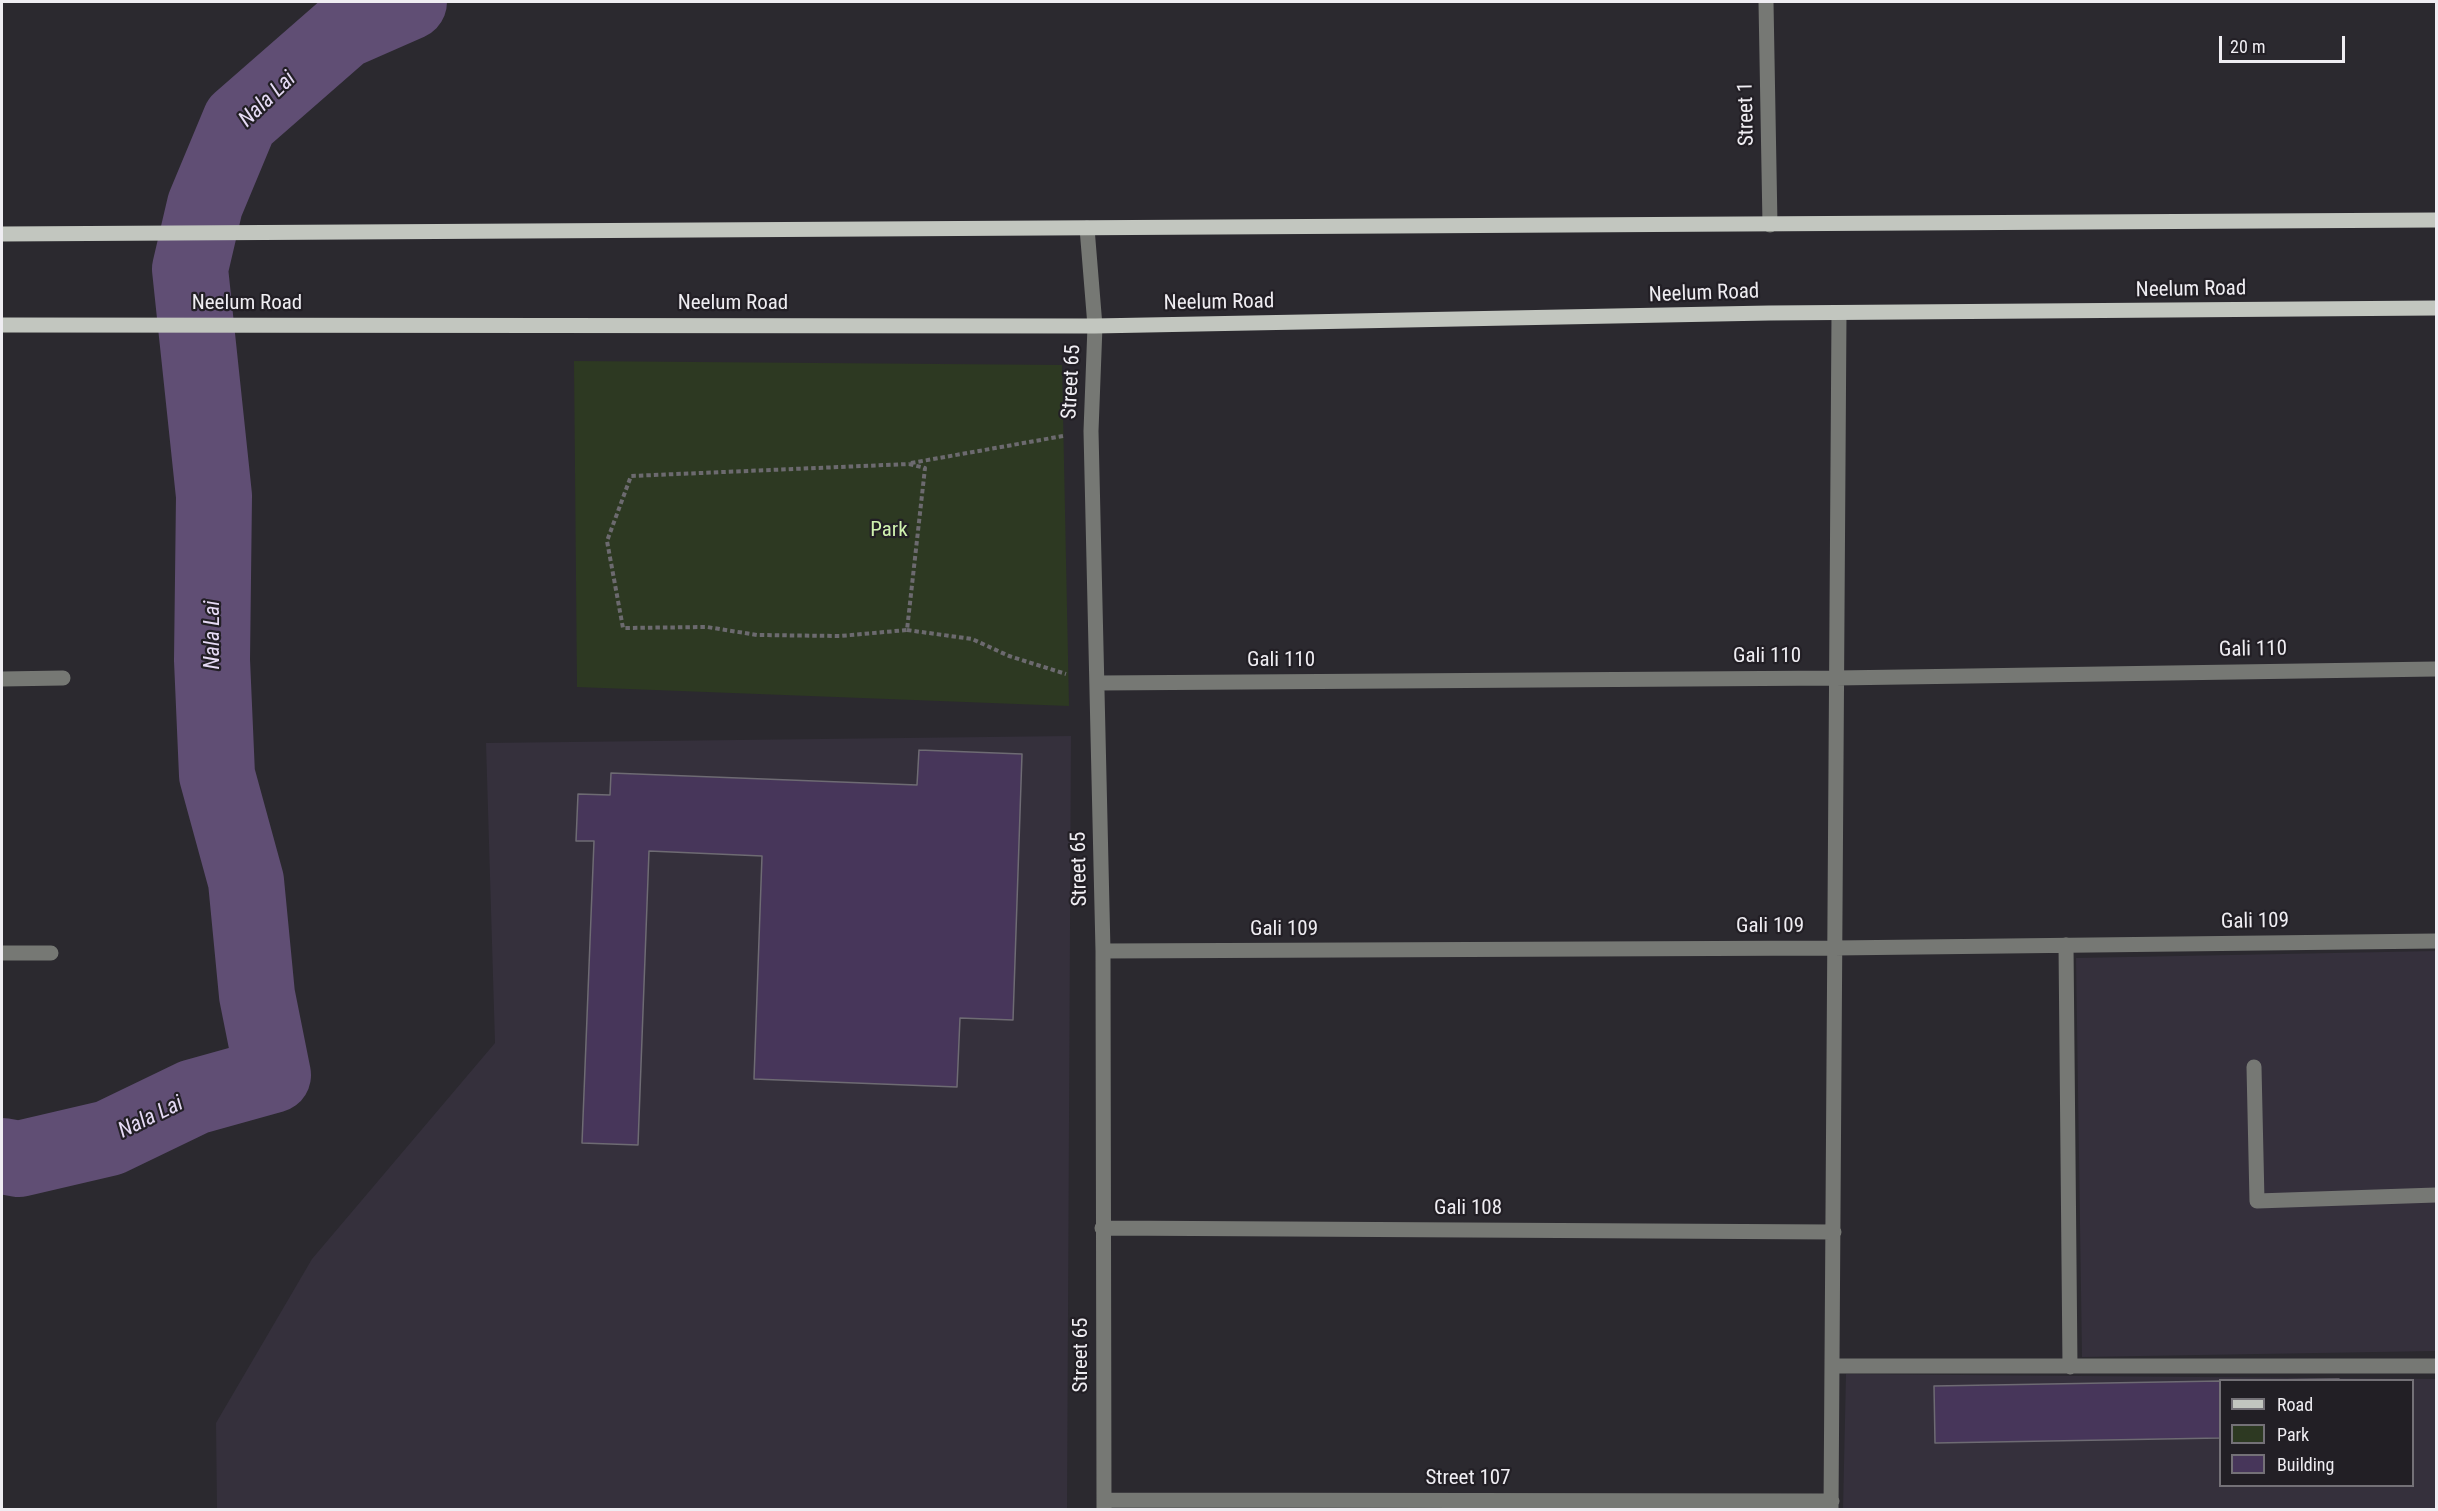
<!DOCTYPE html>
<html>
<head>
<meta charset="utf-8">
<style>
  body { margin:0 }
  #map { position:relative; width:2438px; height:1511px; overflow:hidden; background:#2b292f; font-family:"Roboto Condensed",sans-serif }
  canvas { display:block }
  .frame { position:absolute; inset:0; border:3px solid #efedf2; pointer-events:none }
  .legend { position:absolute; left:2219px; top:1379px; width:195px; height:108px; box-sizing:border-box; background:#221f25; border:2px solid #747177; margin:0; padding:8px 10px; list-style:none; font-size:18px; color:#efedf2 }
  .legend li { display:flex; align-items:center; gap:12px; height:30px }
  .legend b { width:30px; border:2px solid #747177 }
  .scale { position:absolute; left:2219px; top:36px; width:126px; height:27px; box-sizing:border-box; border:3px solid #efedf2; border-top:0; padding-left:8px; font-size:18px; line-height:21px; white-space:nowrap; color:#efedf2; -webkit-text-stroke:4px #221f25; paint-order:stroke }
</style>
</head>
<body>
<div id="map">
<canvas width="2438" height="1511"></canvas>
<div class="frame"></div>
<ul class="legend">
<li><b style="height:8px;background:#c2c6bf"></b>Road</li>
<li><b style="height:16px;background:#2d3922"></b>Park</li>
<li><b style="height:16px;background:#47365a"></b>Building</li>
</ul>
<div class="scale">20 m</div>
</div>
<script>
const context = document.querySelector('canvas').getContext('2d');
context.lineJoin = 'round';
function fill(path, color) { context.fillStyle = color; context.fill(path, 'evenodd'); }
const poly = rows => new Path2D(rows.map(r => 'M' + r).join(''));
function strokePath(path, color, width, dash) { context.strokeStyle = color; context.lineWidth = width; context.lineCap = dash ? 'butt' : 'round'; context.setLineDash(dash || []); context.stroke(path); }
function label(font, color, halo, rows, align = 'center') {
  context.font = font + ' "Roboto Condensed",sans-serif'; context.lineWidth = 4.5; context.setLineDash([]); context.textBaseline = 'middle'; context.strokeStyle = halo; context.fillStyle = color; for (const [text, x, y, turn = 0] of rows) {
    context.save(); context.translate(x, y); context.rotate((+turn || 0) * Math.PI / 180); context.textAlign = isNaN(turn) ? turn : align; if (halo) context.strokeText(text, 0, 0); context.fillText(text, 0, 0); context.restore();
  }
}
fill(poly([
  [1071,736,1067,1509,217,1509,216,1423,312,1259,495,1043,486,743],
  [2436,951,2436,1351,2082,1357,2076,958],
  [1846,1374,2436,1379,2436,1509,1843,1510],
  [2220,1380,2412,1380,2412,1486,2220,1486]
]), '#35303c');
fill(poly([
  [574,361,1062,365,1069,706,577,687]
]), '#2d3922');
strokePath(poly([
  [2,1156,19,1159,109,1138,194,1097,273,1075,257,995,246,881,217,775,212,660,214,496,190,269,205,205,240,121,343,31,409,2]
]), '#604e74', 76);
const building = poly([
  [919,750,1022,754,1013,1020,960,1018,957,1087,754,1079,762,856,649,851,638,1145,582,1143,594,841,576,841,578,794,610,795,611,773,917,785,919,750],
  [2339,1379,2339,1380,2268,1380,2339,1379],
  [2220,1381,2220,1438,1935,1443,1934,1386,2220,1381]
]);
fill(building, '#47365a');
strokePath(building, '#6e6b73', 1.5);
strokePath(poly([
  [911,463,1063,436],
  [909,464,925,468,907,630,840,636,757,635,707,627,623,628,607,541,631,476,909,464],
  [907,630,972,639,1009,656,1066,674]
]), '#6c6a6f', 4, [4.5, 3]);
strokePath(poly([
  [1766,2,1770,225],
  [1087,228,1095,326,1091,431,1103,951,1104,1510],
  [2,679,63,678],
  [1098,683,1836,678,2436,669],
  [2066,945,2070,1367],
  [1103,951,1834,948,2436,941],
  [2,953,51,953],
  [2254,1067,2257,1201,2436,1195],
  [1102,1228,1834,1232],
  [1833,1366,2436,1366],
  [1104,1500,1832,1501],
  [1831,1510,1839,314]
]), '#767874', 15);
strokePath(poly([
  [2,234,2436,220],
  [2,325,1095,326,1769,313,2436,308]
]), '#c2c6bf', 15);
label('21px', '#efedf2', '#221f25', [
  ["Street 1",1747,114,-91],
  ["Neelum Road",2191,290,-1],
  ["Neelum Road",1704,294,-2],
  ["Neelum Road",1219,303,-1],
  ["Neelum Road",247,304],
  ["Neelum Road",733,304],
  ["Street 65",1072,382,-87],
  ["Gali 110",2253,650,-1],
  ["Gali 110",1767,657],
  ["Gali 110",1281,661],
  ["Street 65",1080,869,-91],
  ["Gali 109",2255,922,-1],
  ["Gali 109",1770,927],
  ["Gali 109",1284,930],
  ["Gali 108",1468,1209],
  ["Street 65",1082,1355,-90],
  ["Street 107",1468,1479]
]);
label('21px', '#cff1af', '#221f25', [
  ["Park",889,531]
]);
label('italic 22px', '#e6dbf5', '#221f25', [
  ["Nala Lai",268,100,-44],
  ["Nala Lai",213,635,-90],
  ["Nala Lai",151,1118,-26]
]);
</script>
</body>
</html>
